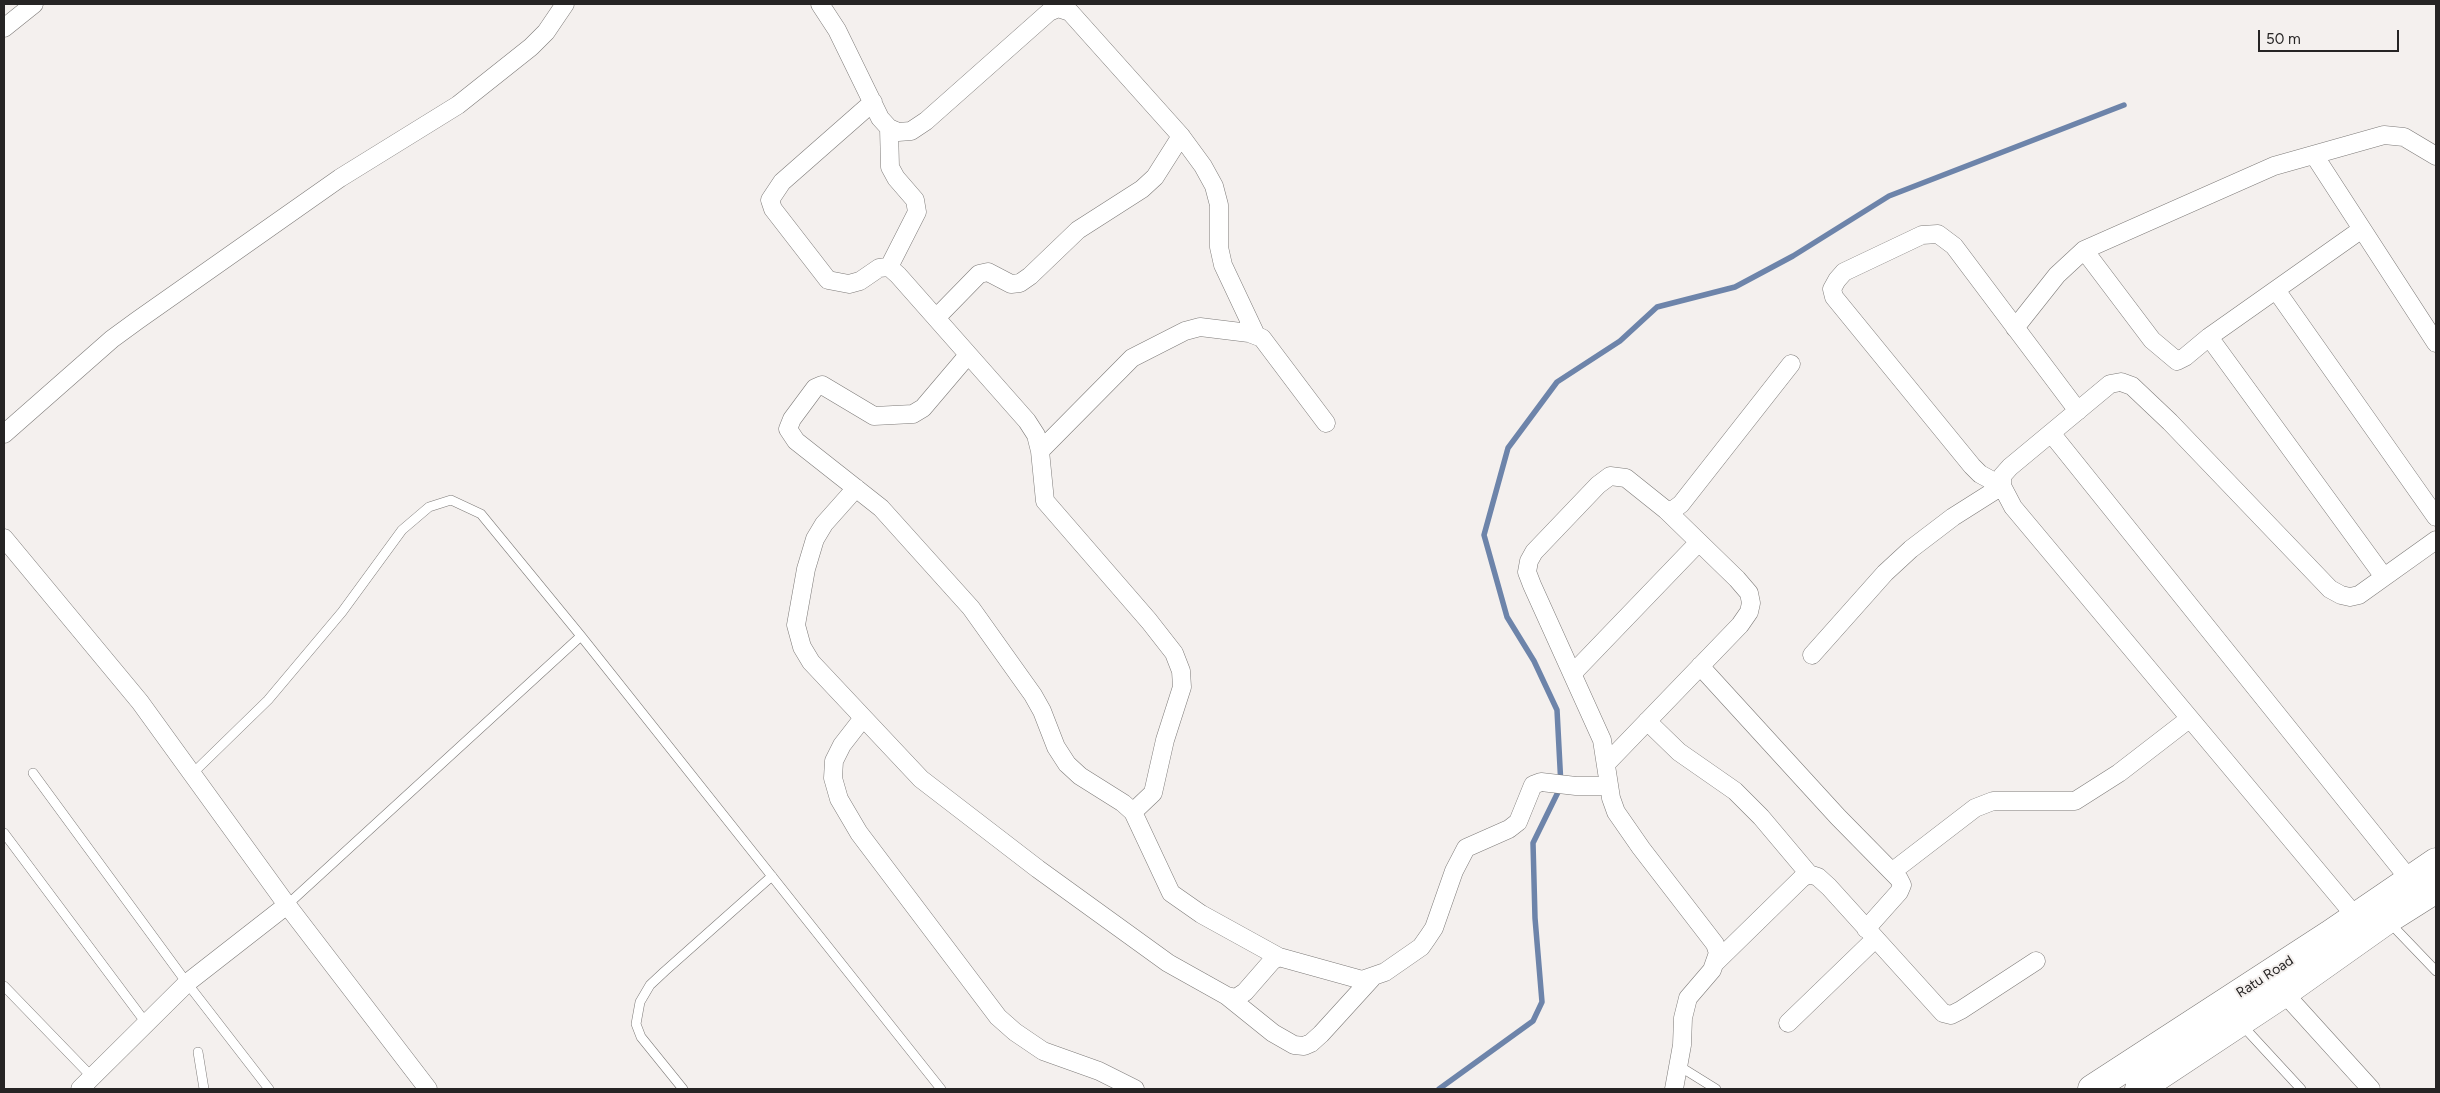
<!DOCTYPE html>
<html>
<head>
<meta charset="utf-8">
<style>
  body { margin:0 }
  #map { position:relative; width:2440px; height:1093px; overflow:hidden; background:#f4f0ee; font-family:Figtree,sans-serif }
  canvas { display:block }
  .frame { position:absolute; inset:0; border:5px solid #262424; pointer-events:none }
  .scale { position:absolute; left:2258px; top:30px; width:141px; height:22px; box-sizing:border-box; border:2px solid #262424; border-top:0; padding-left:6px; font-size:15px; line-height:18px; white-space:nowrap; color:#262424; -webkit-text-stroke:4px #f4f0ee; paint-order:stroke }
</style>
</head>
<body>
<div id="map">
<canvas width="2440" height="1093"></canvas>
<div class="frame"></div>
<div class="scale">50 m</div>
</div>
<script>
const context = document.querySelector('canvas').getContext('2d');
context.lineJoin = 'round';
const poly = rows => new Path2D(rows.map(r => 'M' + r).join(''));
function strokePath(path, color, width, dash) { context.strokeStyle = color; context.lineWidth = width; context.lineCap = dash ? 'butt' : 'round'; context.setLineDash(dash || []); context.stroke(path); }
function label(font, color, halo, rows, align = 'center') {
  context.font = font + ' Figtree,sans-serif'; context.lineWidth = 4; context.setLineDash([]); context.textBaseline = 'middle'; context.strokeStyle = halo; context.fillStyle = color; for (const [text, x, y, turn = 0] of rows) {
    context.save(); context.translate(x, y); context.rotate((+turn || 0) * Math.PI / 180); context.textAlign = isNaN(turn) ? turn : align; if (halo) context.strokeText(text, 0, 0); context.fillText(text, 0, 0); context.restore();
  }
}
strokePath(poly([
  [1439,1089,1533,1021,1542,1002,1535,918,1533,843,1561,786,1557,710,1534,661,1507,617,1484,535,1508,448,1557,382,1620,341,1657,307,1735,287,1793,256,1889,196,2124,105]
]), '#6d84aa', 5.5);
const service = poly([
  [33,773,187,983,269,1089],
  [192,774,268,700,342,612,402,530,429,507,451,500,481,514,581,636,941,1089],
  [4,833,146,1023],
  [287,905,581,636],
  [2389,922,2436,971],
  [4,986,92,1077],
  [2241,1024,2301,1089],
  [198,1052,204,1089],
  [1679,1066,1716,1089],
  [683,1089,641,1037,636,1024,640,1002,650,985,665,971,772,876]
]);
const minor = poly([
  [820,4,837,30,880,118,889,128,898,132,911,131,926,121,1049,12,1058,8,1070,12,1181,136,1203,166,1214,186,1219,205,1219,247,1223,265,1256,335],
  [4,28,34,4],
  [873,102,782,182,770,200,773,209,828,280,849,284,860,281,879,268,889,267,898,275,1027,421,1036,435,1040,451,1045,501,1149,621,1174,653,1181,671,1182,687,1165,740,1153,793,1133,812],
  [889,128,890,167,896,178,915,200,917,212,889,267],
  [2314,155,2436,343],
  [2084,250,2152,340,2177,361,2185,357,2209,337,2362,229],
  [2276,290,2436,517],
  [936,318,979,274,988,272,1011,284,1020,283,1030,276,1078,230,1142,189,1155,177,1181,136],
  [2015,328,2057,275,2084,250,2274,166,2384,135,2404,137,2436,156],
  [2209,337,2384,577],
  [968,355,923,408,913,414,874,416,822,385,815,388,792,419,788,429,796,441,881,508,971,608,1033,695,1042,711,1056,747,1067,764,1080,776,1123,803,1133,812,1171,893,1201,914,1279,957],
  [2051,433,2410,880],
  [4,434,112,339,138,320,340,178,458,105,531,47,546,32,565,4],
  [1040,451,1132,358,1185,331,1200,327,1249,333,1262,338,1326,423],
  [856,488,824,524,815,539,806,569,796,625,802,647,811,662,921,779,1038,869,1168,963,1227,996,1236,998,1245,992,1272,961,1279,957,1362,980,1385,972,1421,947,1428,937,1434,928,1454,871,1466,848,1509,829,1518,822,1533,785,1541,782,1576,786,1609,786],
  [4,538,140,702,287,905,428,1089],
  [1812,655,1885,573,1911,549,1953,517,2002,486,1980,474,1972,466,1834,297,1832,289,1837,280,1844,272,1922,235,1938,234,1954,246,2078,411],
  [1700,666,1838,817,1899,879,1902,885,1899,892,1866,929],
  [1573,673,1699,542],
  [863,718,842,745,834,761,833,778,839,799,859,833,998,1017,1015,1032,1043,1051,1099,1071,1135,1089],
  [1647,721,1679,752,1735,791,1761,817,1809,874],
  [1606,764,1740,625,1749,612,1751,603,1749,593,1737,579,1666,510],
  [1893,871,1975,808,1993,801,2075,801,2119,773,2189,719],
  [2356,917,2013,507,2002,486,2002,476,2010,467,2110,384,2121,382,2132,386,2170,422,2330,589,2341,595,2350,597,2359,595,2436,540],
  [1716,962,1802,878,1809,874,1818,877,1829,887,1943,1013,1951,1015,1961,1010,2036,961],
  [2284,993,2371,1089],
  [1227,996,1273,1033,1294,1045,1304,1046,1311,1043,1321,1034,1372,978],
  [1788,1023,1875,939],
  [80,1089,187,983,287,905],
  [1674,1089,1682,1045,1683,1018,1688,998,1712,970,1718,953,1715,944,1641,848,1616,812,1611,798,1602,740,1532,585,1527,572,1529,561,1534,552,1598,485,1610,476,1626,478,1666,510,1673,510,1681,504,1791,364]
]);
const primary = poly([
  [2092,1089,2329,935,2436,862],
  [2139,1089,2284,993,2387,920,2436,889]
]);
strokePath(service, '#7d7a78', 10);
strokePath(minor, '#7d7a78', 19);
strokePath(primary, '#7d7a78', 29);
strokePath(service, '#fff', 9);
strokePath(minor, '#fff', 18);
strokePath(primary, '#fff', 28);
label('14px', '#262424', '#f4f0ee', [
  ["Ratu Road",2265,977,-33]
]);
</script>
</body>
</html>
